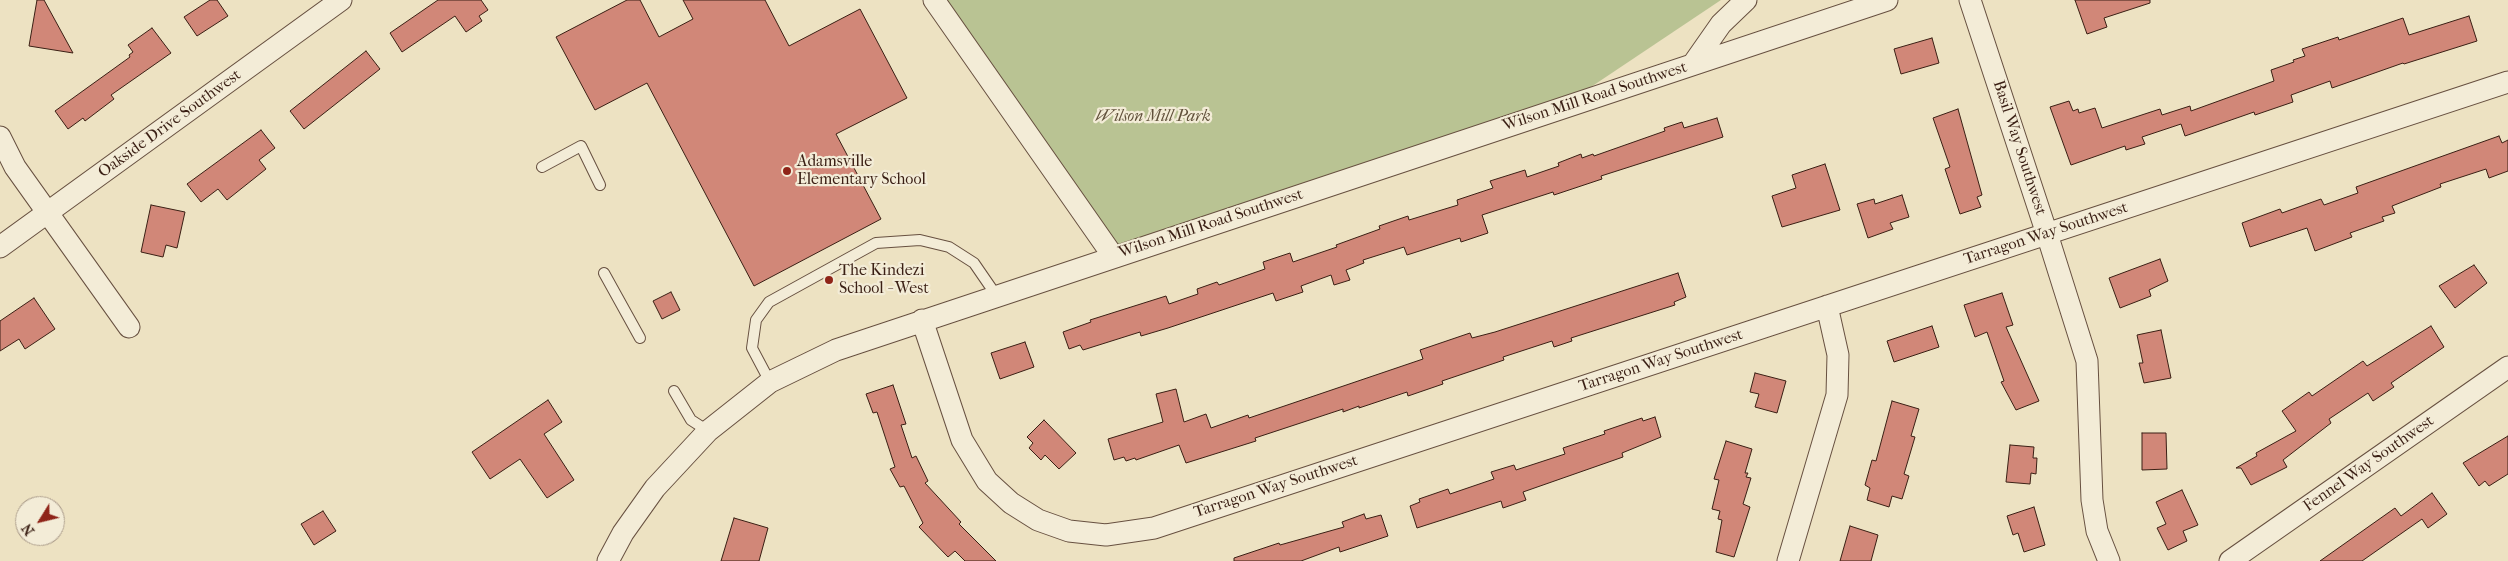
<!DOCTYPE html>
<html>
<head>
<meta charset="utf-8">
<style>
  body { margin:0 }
  #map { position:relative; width:2508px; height:561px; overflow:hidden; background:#ede2c2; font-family:"IM FELL French Canon",serif }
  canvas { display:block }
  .north { position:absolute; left:15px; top:496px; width:50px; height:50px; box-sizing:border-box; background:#f3ecd7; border:1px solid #a99a89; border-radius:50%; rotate:234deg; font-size:14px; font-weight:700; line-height:20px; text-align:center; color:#3a1f14 }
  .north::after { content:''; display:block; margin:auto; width:18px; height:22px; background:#8f2418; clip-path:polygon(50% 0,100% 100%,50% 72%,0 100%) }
</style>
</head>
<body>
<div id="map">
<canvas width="2508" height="561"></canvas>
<div class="north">N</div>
</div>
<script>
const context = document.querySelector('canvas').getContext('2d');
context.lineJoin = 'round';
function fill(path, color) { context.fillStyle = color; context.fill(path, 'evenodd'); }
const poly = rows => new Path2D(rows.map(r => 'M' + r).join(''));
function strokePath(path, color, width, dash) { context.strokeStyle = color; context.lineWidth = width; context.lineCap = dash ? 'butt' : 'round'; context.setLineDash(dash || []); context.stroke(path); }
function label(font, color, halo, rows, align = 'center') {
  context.font = font + ' "IM FELL French Canon",serif'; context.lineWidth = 4.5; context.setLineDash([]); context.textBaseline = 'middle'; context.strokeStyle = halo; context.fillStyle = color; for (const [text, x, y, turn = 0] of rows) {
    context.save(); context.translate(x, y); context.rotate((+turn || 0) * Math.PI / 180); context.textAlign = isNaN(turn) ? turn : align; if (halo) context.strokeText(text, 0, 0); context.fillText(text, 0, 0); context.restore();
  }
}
fill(poly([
  [938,0,1721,0,1567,103,1105,261]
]), '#b9c393');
const building = poly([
  [37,0,44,0,73,53,29,46,37,0],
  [210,0,217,0,228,16,197,36,184,17,210,0],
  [438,0,481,0,488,10,479,16,482,21,466,32,455,16,402,52,390,33,438,0],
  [627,0,640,0,659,37,693,19,683,0,765,0,789,46,860,9,907,98,836,134,881,219,754,286,647,83,595,110,556,37,627,0],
  [2075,0,2150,0,2150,3,2104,18,2107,27,2087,34,2075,0],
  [2469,16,2477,41,2404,64,2403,63,2332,88,2330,81,2291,95,2293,102,2255,115,2254,112,2185,136,2181,124,2142,137,2145,144,2126,150,2125,146,2071,165,2050,107,2069,101,2073,111,2078,109,2079,113,2095,108,2102,128,2160,109,2162,115,2190,106,2191,111,2274,81,2271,70,2294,62,2293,60,2305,56,2302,49,2338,37,2339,40,2403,18,2409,35,2469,16],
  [152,28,171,53,111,95,114,99,85,121,83,118,68,129,55,111,130,57,129,55,133,52,128,45,152,28],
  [1932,38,1939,63,1901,74,1894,49,1932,38],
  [366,51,380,69,304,129,290,111,366,51],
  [1958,109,1982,195,1977,197,1981,207,1960,214,1945,169,1950,167,1933,118,1958,109],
  [1717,118,1723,137,1601,176,1602,179,1554,195,1553,192,1482,215,1488,233,1461,242,1460,238,1407,255,1404,247,1363,260,1364,263,1346,270,1350,280,1334,285,1331,275,1301,286,1303,292,1276,301,1273,293,1168,328,1141,336,1140,332,1083,350,1080,345,1069,349,1063,332,1091,322,1090,320,1166,296,1169,304,1198,294,1197,289,1217,282,1219,285,1265,269,1263,262,1290,253,1293,262,1337,247,1336,245,1380,229,1379,226,1408,216,1409,220,1458,205,1457,200,1493,188,1490,181,1525,170,1527,177,1559,166,1558,163,1581,154,1582,158,1593,154,1594,156,1665,131,1664,128,1682,122,1684,128,1717,118],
  [261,130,275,148,259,160,266,169,227,200,218,189,201,202,187,184,261,130],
  [2499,136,2502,143,2508,140,2508,171,2489,178,2486,169,2440,184,2441,187,2392,206,2395,213,2382,217,2384,221,2350,233,2352,237,2315,251,2307,228,2250,247,2242,223,2280,209,2282,213,2321,199,2324,205,2358,193,2356,187,2499,136],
  [1825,164,1840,210,1782,227,1772,196,1796,188,1792,175,1825,164],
  [1902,195,1909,217,1890,223,1893,229,1868,238,1857,204,1874,199,1875,204,1902,195],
  [151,205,185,212,177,248,166,245,163,257,141,252,151,205],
  [2160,259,2168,281,2149,290,2151,296,2120,308,2109,278,2160,259],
  [2474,265,2487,283,2455,308,2439,286,2474,265],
  [1678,273,1686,297,1674,302,1675,305,1571,338,1572,341,1554,347,1552,341,1503,357,1504,360,1442,381,1443,384,1408,396,1407,392,1359,408,1359,406,1343,412,1343,409,1255,438,1256,441,1186,463,1179,445,1136,460,1135,458,1126,461,1124,457,1114,460,1108,439,1163,422,1156,394,1176,389,1184,422,1206,414,1211,428,1248,415,1249,418,1423,359,1420,350,1470,333,1472,338,1495,332,1678,273],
  [671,292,680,310,662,319,653,301,671,292],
  [2002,293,2013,325,2006,327,2039,401,2016,410,2001,382,2004,381,1987,332,1975,337,1964,305,2002,293],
  [34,298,55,329,25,349,19,339,0,351,0,321,34,298],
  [1932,326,1939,347,1894,362,1887,341,1932,326],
  [2431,326,2444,347,2391,383,2394,387,2373,401,2368,393,2329,419,2331,423,2283,460,2287,467,2251,485,2241,468,2236,468,2257,456,2256,453,2296,431,2282,411,2309,392,2312,396,2363,361,2367,366,2431,326],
  [2161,330,2171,378,2144,383,2139,363,2143,363,2137,335,2161,330],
  [1025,342,1034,367,1000,379,991,353,1025,342],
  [1755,373,1786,381,1777,413,1755,407,1759,394,1750,392,1755,373],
  [893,385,906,424,901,425,912,458,916,456,928,481,925,483,961,522,959,524,996,561,965,561,955,551,948,557,919,527,923,523,904,486,900,487,890,469,895,467,877,412,873,413,866,394,893,385],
  [548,400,562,422,544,434,574,480,547,498,520,459,490,479,472,452,548,400],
  [1892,401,1919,409,1911,436,1915,437,1904,474,1909,476,1902,499,1892,496,1889,507,1867,500,1870,488,1865,485,1872,460,1876,461,1892,401],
  [1655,417,1661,437,1622,453,1623,457,1523,492,1526,500,1503,508,1501,501,1417,528,1410,506,1420,502,1419,499,1448,489,1450,494,1494,479,1491,472,1514,465,1516,470,1565,454,1563,448,1605,434,1604,431,1642,418,1643,421,1655,417],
  [1044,420,1076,453,1059,469,1045,455,1041,460,1029,448,1033,443,1027,437,1044,420],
  [2142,433,2166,433,2167,469,2142,470,2142,433],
  [2508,436,2508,474,2489,486,2485,481,2479,486,2463,463,2508,436],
  [1726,441,1752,449,1745,473,1748,473,1746,477,1751,478,1743,504,1750,507,1734,557,1716,552,1722,520,1718,519,1720,511,1712,509,1719,480,1714,479,1726,441],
  [2010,445,2034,447,2033,458,2037,458,2036,474,2031,473,2030,484,2006,482,2010,445],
  [2182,490,2198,525,2183,531,2187,541,2168,550,2157,528,2166,524,2156,502,2182,490],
  [2432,493,2447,514,2428,528,2422,519,2362,561,2320,561,2395,508,2401,516,2432,493],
  [2034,507,2045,545,2024,552,2018,533,2013,535,2007,516,2034,507],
  [323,511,336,531,314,545,301,524,323,511],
  [1364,514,1366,519,1381,515,1388,536,1340,552,1339,547,1301,561,1234,561,1234,558,1279,543,1280,545,1344,527,1342,522,1364,514],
  [734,518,768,528,759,561,721,561,734,518],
  [1850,526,1878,535,1871,561,1840,561,1850,526]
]);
fill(building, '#d18778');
strokePath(building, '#3a1f14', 1);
const service = poly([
  [542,167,581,146,600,185],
  [604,273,640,338],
  [770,382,752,348,756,320,769,302,876,243,920,240,949,247,974,263,996,295],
  [674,391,691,420,708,431]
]);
const minor = poly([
  [934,0,1113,256],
  [1970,0,2047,234,2087,361,2092,500,2097,531,2109,561],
  [1693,64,1721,24,1746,0],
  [0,137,15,167,129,327],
  [0,247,341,0],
  [922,320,962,440,987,481,1011,503,1038,520,1069,531,1106,535,1154,528,2508,82],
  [608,561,623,533,655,488,708,431,770,382,836,350,1887,0],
  [1788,561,1837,395,1838,355,1827,306],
  [2230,561,2508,367]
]);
strokePath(service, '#675040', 12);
strokePath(minor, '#675040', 23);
strokePath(service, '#f3ecd7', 10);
strokePath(minor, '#f3ecd7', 21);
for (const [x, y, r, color] of [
  [787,171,5,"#8f2418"],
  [829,280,5,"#8f2418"]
]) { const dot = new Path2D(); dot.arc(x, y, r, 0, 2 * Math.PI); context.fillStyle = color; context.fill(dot); strokePath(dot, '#f3ecd7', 2); }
label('16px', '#3a1f14', '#f3ecd7', [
  ["Wilson Mill Road Southwest",1595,97,-18],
  ["Oakside Drive Southwest",170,124,-36],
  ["Basil Way Southwest",2019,148,72],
  ["Wilson Mill Road Southwest",1211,224,-18],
  ["Tarragon Way Southwest",2046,234,-18],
  ["Tarragon Way Southwest",1661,361,-18],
  ["Fennel Way Southwest",2369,464,-35],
  ["Tarragon Way Southwest",1276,487,-18]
]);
label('italic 16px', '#60503a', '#f3ecd7', [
  ["Wilson Mill Park",1153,117]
]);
label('16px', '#3a1f14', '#f3ecd7', [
  ["Adamsville",797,162],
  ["Elementary School",797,180],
  ["The Kindezi",839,271],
  ["School - West",839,289]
], 'left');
</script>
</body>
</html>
